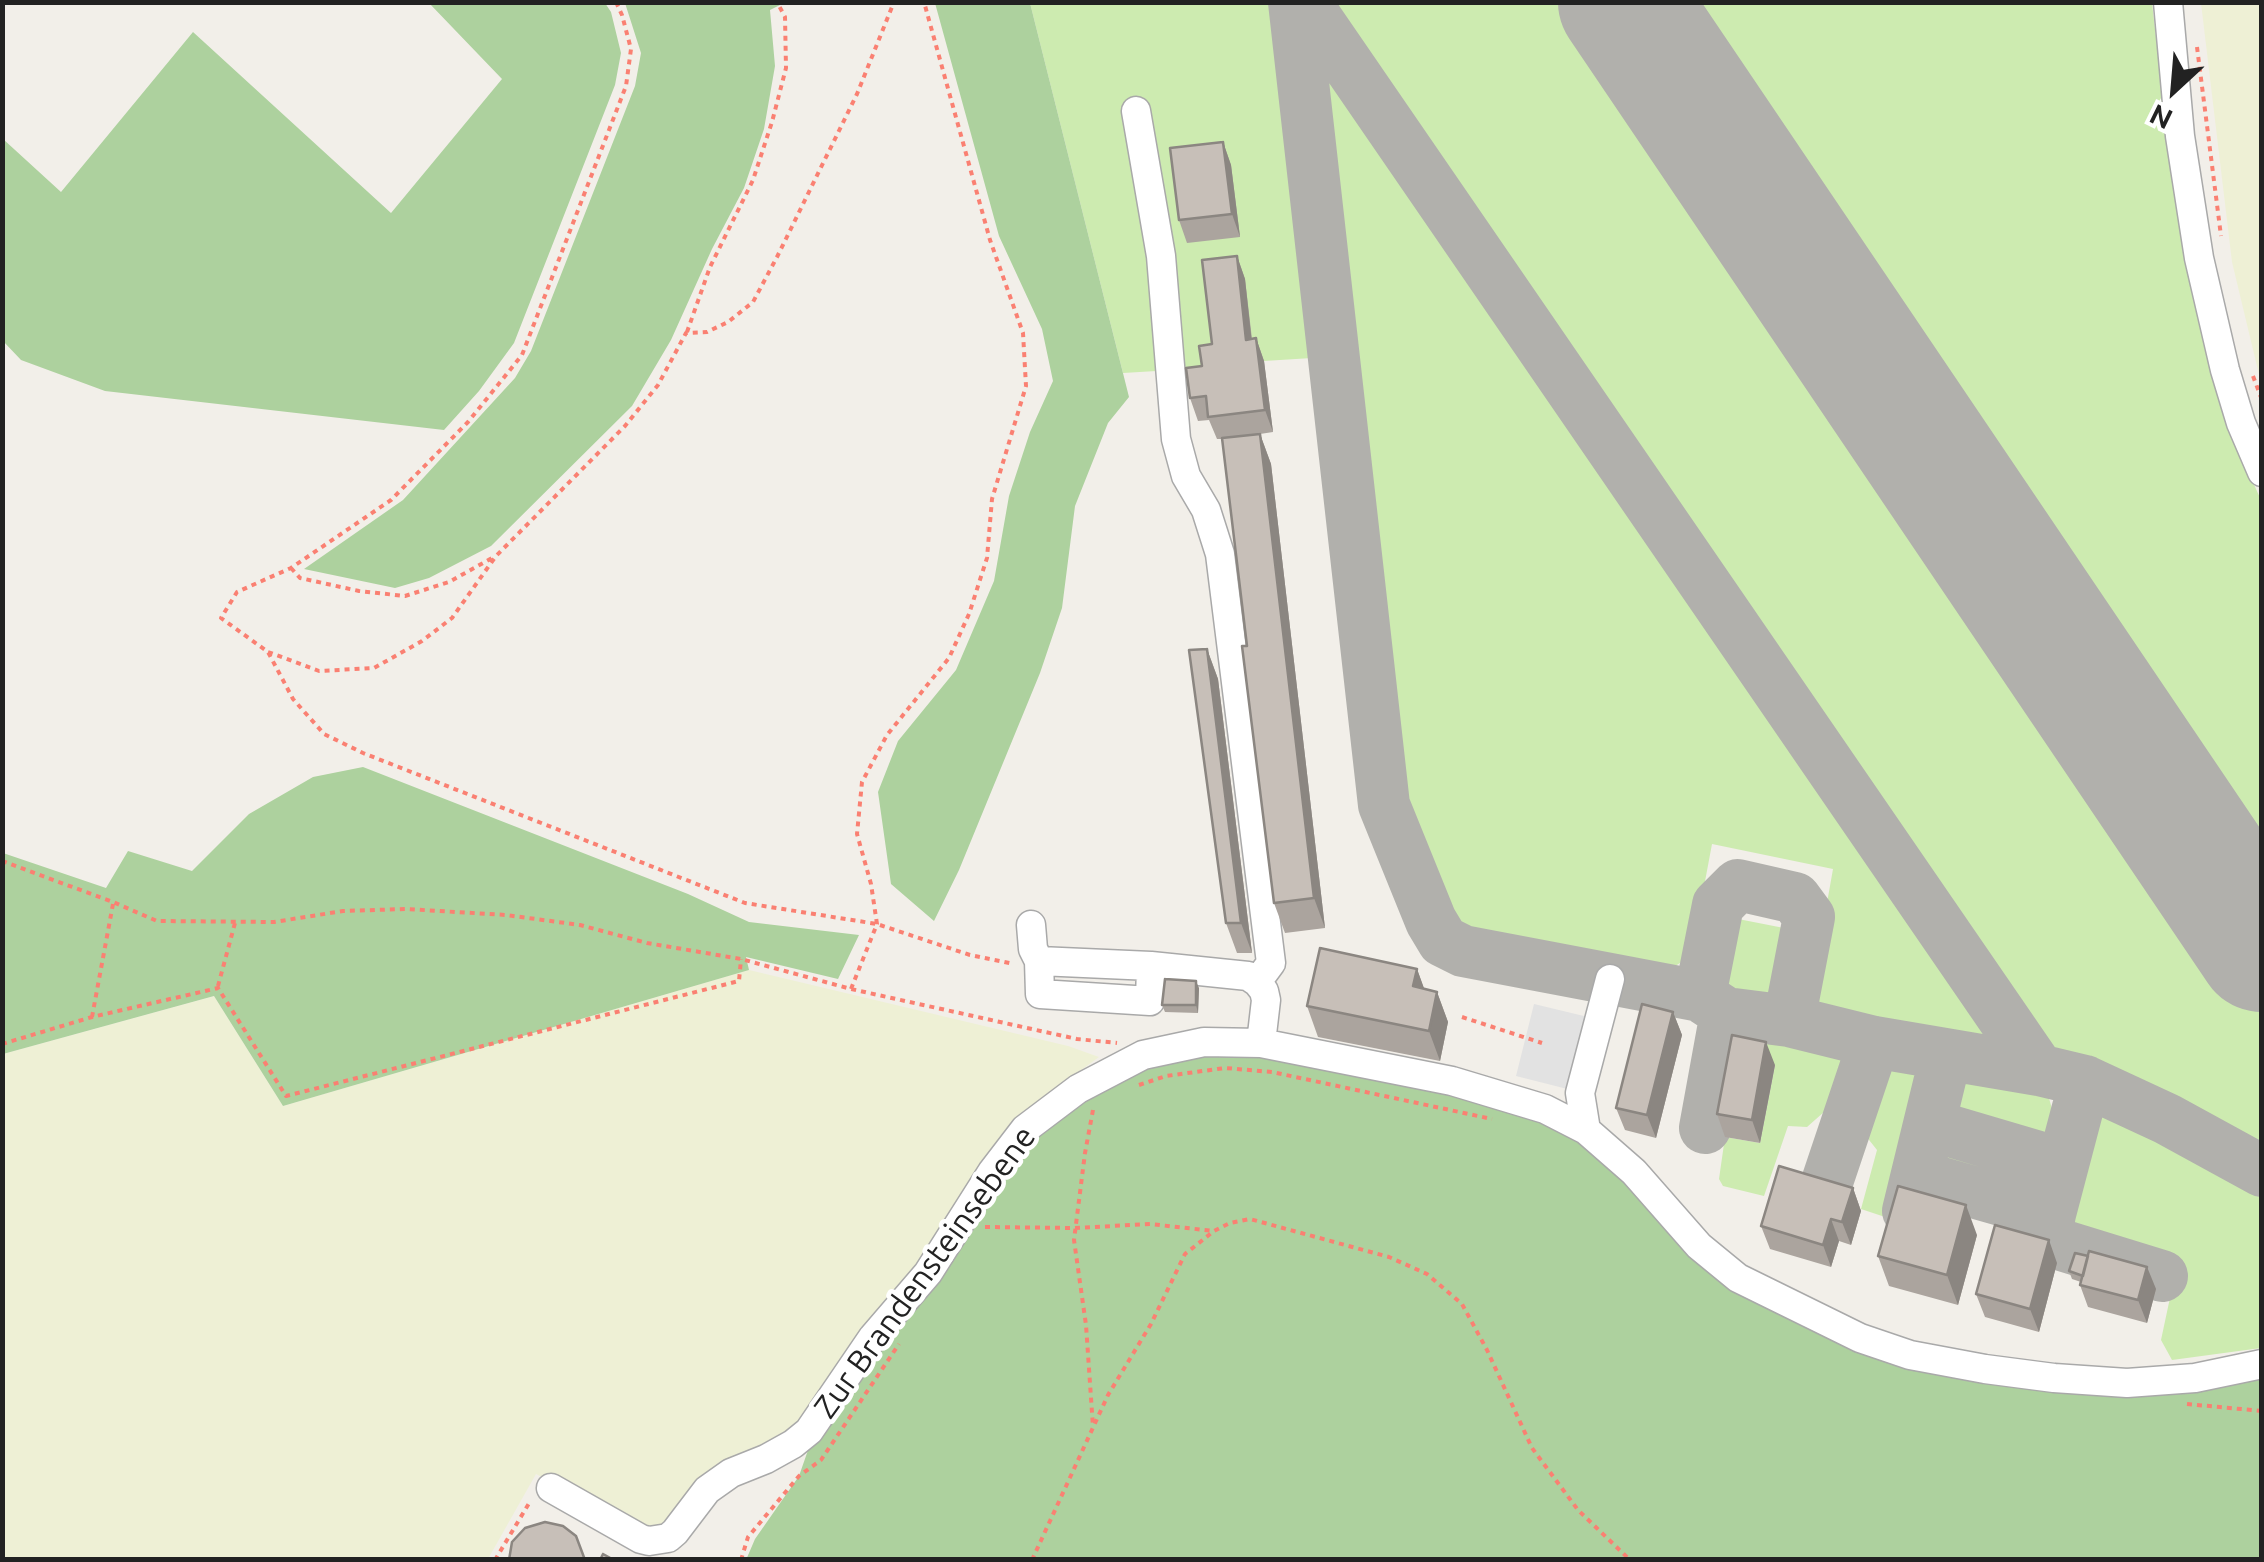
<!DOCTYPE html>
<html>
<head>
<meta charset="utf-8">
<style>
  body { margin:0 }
  #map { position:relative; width:2264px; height:1562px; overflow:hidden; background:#f2efe9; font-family:Ubuntu,sans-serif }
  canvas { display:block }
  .frame { position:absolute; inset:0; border:5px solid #222; pointer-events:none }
  .north { position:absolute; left:2124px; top:40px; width:100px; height:100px; -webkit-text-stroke:8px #fff; paint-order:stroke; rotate:206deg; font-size:28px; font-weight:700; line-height:40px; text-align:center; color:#222 }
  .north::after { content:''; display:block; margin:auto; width:35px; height:45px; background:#222; clip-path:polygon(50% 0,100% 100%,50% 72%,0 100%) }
</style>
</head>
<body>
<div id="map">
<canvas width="2264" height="1562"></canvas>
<div class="frame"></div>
<div class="north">N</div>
</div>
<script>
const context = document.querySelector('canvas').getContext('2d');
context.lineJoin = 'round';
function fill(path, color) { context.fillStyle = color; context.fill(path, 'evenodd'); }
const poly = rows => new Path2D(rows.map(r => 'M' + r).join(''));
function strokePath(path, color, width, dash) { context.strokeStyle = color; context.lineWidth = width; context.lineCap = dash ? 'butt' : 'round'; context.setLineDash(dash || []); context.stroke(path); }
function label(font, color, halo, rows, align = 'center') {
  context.font = font + ' Ubuntu,sans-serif'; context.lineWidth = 9; context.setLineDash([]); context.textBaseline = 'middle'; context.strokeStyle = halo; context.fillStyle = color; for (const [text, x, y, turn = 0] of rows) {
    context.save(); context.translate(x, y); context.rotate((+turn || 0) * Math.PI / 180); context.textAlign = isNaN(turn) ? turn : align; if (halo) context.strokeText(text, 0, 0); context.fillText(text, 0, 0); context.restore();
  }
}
fill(poly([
  [2201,3,2261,3,2261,383,2232,262],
  [749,970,1068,1046,1099,1057,1062,1084,811,1424,676,1521,649,1533,536,1474,488,1559,3,1560,3,1054,214,996,283,1106]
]), '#eef0d5');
fill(poly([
  [1030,3,2152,3,2174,193,2197,311,2232,436,2261,500,2261,1348,2172,1360,2161,1340,2177,1265,2074,1236,2063,1215,2089,1121,2082,1060,1829,1014,1815,1001,1813,982,1833,869,1712,844,1691,956,1669,970,1468,936,1447,919,1405,835,1389,790,1344,356,1264,361,1207,368,1123,373],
  [1728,917,1789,929,1777,983,1763,999,1730,994,1719,975],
  [1742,1031,1830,1047,1839,1053,1853,1078,1851,1087,1841,1097,1807,1127,1788,1126,1764,1196,1723,1186,1719,1179,1725,1137,1760,1143,1775,1065,1725,1055,1730,1035],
  [1904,1060,1916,1064,1920,1086,1888,1218,1861,1209,1877,1150,1862,1131,1888,1070],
  [1960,1073,2042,1088,2048,1095,2053,1112,2050,1135,2045,1142,2033,1145,1956,1122,1950,1117,1947,1109,1954,1079],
  [1951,1148,2031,1172,2039,1186,2034,1193,2026,1197,1946,1174,1937,1167,1936,1160,1941,1150]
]), '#cdebb0');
fill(poly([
  [429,3,605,3,611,12,621,53,615,85,514,343,479,391,444,430,105,391,21,360,3,341,3,139,61,192,193,32,391,213,502,79],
  [625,3,784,3,770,10,775,66,764,129,744,188,712,249,671,340,632,406,491,546,429,578,395,588,304,569,403,500,515,378,531,351,635,86,641,53],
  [935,3,1030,3,1129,397,1108,423,1075,506,1062,608,1040,673,959,870,934,921,891,884,878,792,898,741,956,670,994,581,1009,496,1030,432,1053,381,1042,329,999,236],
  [363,767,688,894,749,922,859,935,838,979,746,957,749,970,283,1106,214,996,3,1054,3,853,106,888,128,851,192,871,249,814,313,777],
  [1261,1047,1571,1124,1698,1248,1859,1341,2192,1392,2261,1379,2261,1559,746,1560,755,1539,799,1476,814,1433,1016,1146,1147,1057]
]), '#add19e');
fill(poly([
  [1534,1004,1613,1023,1595,1096,1516,1076]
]), '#e2e2e2');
strokePath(poly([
  [1294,2,1384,805,1431,921,1443,941,1463,951,1700,996,1726,1013,1789,1021,1874,1042,2039,1070,2085,1081,2167,1119,2262,1171],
  [1305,2,2039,1070],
  [1700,996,1718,905,1738,885,1795,898,1809,917,1789,1021],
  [2085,1081,2050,1214,2045,1240,2162,1276],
  [1930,1125,2062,1164],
  [1705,1128,1726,1013],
  [1917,1176,2050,1214],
  [1827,1182,1874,1042],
  [1908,1211,1946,1055]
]), '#b1b0ac', 52);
strokePath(poly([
  [1623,2,2262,947]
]), '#b1b0ac', 130);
const minor = poly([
  [2168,2,2180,136,2199,258,2225,370,2241,423,2262,472],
  [1136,111,1161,256,1176,439,1186,476,1206,510,1220,554,1271,963,1257,982],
  [1031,925,1033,949,1039,961,1151,966,1248,976,1257,982,1264,991,1266,1000,1261,1043],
  [1039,961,1040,994,1150,1001,1151,966],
  [1586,1130,1580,1093,1610,979],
  [551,1488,641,1539,649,1541,668,1538,675,1532,707,1490,731,1473,766,1459,793,1444,809,1431,873,1337,928,1273,992,1172,1025,1129,1078,1089,1143,1055,1204,1042,1261,1043,1452,1081,1545,1109,1586,1130,1634,1172,1699,1246,1738,1278,1860,1338,1910,1355,1985,1369,2054,1378,2127,1383,2195,1378,2262,1364]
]);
strokePath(minor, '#a9a9a9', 31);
strokePath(poly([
  [616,2,622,15,631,49,626,86,522,355,468,422,391,500,291,568,237,592,221,618,268,652,293,699,324,734,363,753,745,903,877,924,970,955,1014,964],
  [2197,47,2221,236],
  [687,332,710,267,753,180,772,122,786,68,785,17,777,2],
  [2253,376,2262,400],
  [291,568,300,578,359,591,405,596,449,582,492,558],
  [268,652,319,671,374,668,422,641,452,618,496,556,625,426,658,385,686,333,707,332,728,322,753,302,777,257,857,94,894,2],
  [2,861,113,902,157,921,274,922,343,911,406,909,506,915,580,925,647,943,741,959,851,989,1077,1039,1117,1043],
  [218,986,235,923],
  [851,989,877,924,871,884,857,834,862,782,887,735,949,658,969,614,987,558,992,499,1026,386,1023,333,990,240,924,2],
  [92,1017,113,904],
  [1462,1017,1542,1043],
  [2,1044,92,1017,218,988,286,1096,739,981,741,959],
  [1139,1085,1166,1076,1225,1068,1272,1072,1492,1119],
  [1093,1110,1085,1153,1074,1240,1086,1325,1093,1427],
  [985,1227,1075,1228,1150,1224,1214,1231],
  [2187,1404,2262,1411],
  [495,1560,531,1500],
  [741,1560,748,1537,799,1476,821,1460,899,1344],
  [1032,1560,1108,1395,1151,1324,1185,1254,1214,1231,1230,1223,1250,1219,1389,1257,1427,1274,1462,1304,1487,1350,1532,1448,1578,1510,1630,1560]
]), '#fa8072', 4, [5, 5]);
strokePath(minor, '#fff', 28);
fill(poly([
  [1223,142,1231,165,1240,237,1187,243,1179,220],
  [1237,256,1245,279,1252,339,1256,338,1264,361,1273,432,1260,434,1271,464,1325,928,1285,933,1274,903,1247,646,1223,439,1217,439,1209,420,1198,421,1190,398,1212,344],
  [1207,649,1218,679,1252,953,1237,953,1226,923],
  [1417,969,1424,989,1437,992,1448,1022,1440,1061,1318,1037,1307,1006],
  [1199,988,1198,1013,1165,1012,1162,1005],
  [1673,1012,1682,1035,1656,1138,1625,1130,1616,1108],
  [1775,1065,1760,1143,1725,1137,1717,1114],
  [1853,1188,1861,1211,1851,1245,1839,1241,1831,1267,1770,1249,1761,1226],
  [1977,1235,1958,1305,1889,1286,1878,1256],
  [2088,1256,2147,1267,2156,1289,2147,1323,2088,1307,2080,1285,2081,1282,2072,1279,2069,1271],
  [2057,1263,2039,1332,1985,1317,1976,1294]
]), '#aba49e');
fill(poly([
  [1223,142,1231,165,1240,237,1232,214],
  [1237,256,1245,279,1254,362,1246,340],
  [1256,338,1264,361,1273,432,1265,410],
  [1260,434,1271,464,1325,928,1314,898],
  [1207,649,1218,679,1252,953,1241,923],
  [1417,969,1428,999,1413,986],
  [1196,981,1199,988,1198,1013,1196,1005],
  [1437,992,1448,1022,1440,1061,1429,1031],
  [1673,1012,1682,1035,1656,1138,1647,1115],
  [1766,1042,1775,1065,1760,1143,1752,1120],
  [1853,1188,1861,1211,1851,1245,1842,1222],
  [1966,1205,1977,1235,1958,1305,1947,1275],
  [1831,1219,1839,1241,1831,1267,1823,1245],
  [2049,1240,2057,1263,2039,1332,2030,1309],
  [2147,1267,2156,1289,2147,1323,2138,1300]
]), '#8b8681');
const building = poly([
  [1223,142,1232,214,1179,220,1170,148,1223,142],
  [1237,256,1246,340,1256,338,1265,410,1208,417,1206,396,1190,398,1186,368,1202,366,1199,346,1212,344,1202,260,1237,256],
  [1260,434,1314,898,1274,903,1242,646,1247,646,1222,438,1260,434],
  [1207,649,1241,923,1226,923,1189,650,1207,649],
  [1320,948,1417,969,1413,986,1437,992,1429,1031,1307,1006,1320,948],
  [1165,979,1196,981,1196,1005,1162,1005,1165,979],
  [1642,1004,1673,1012,1647,1115,1616,1108,1642,1004],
  [1732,1035,1766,1042,1752,1120,1717,1114,1732,1035],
  [1779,1166,1853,1188,1842,1222,1831,1219,1823,1245,1761,1226,1779,1166],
  [1898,1186,1966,1205,1947,1275,1878,1256,1898,1186],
  [1995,1225,2049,1240,2030,1309,1976,1294,1995,1225],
  [2089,1251,2147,1267,2138,1300,2080,1285,2089,1251],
  [2075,1253,2088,1256,2083,1276,2069,1271,2075,1253],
  [545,1522,563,1526,576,1536,585,1560,509,1560,512,1542,525,1528,545,1522],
  [603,1554,614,1560,600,1560,603,1554]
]);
fill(building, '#c7bfb8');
strokePath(building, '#8b8681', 2.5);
label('32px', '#222', '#fff', [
  ["Zur Brandensteinsebene",925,1272,-54]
]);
</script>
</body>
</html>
